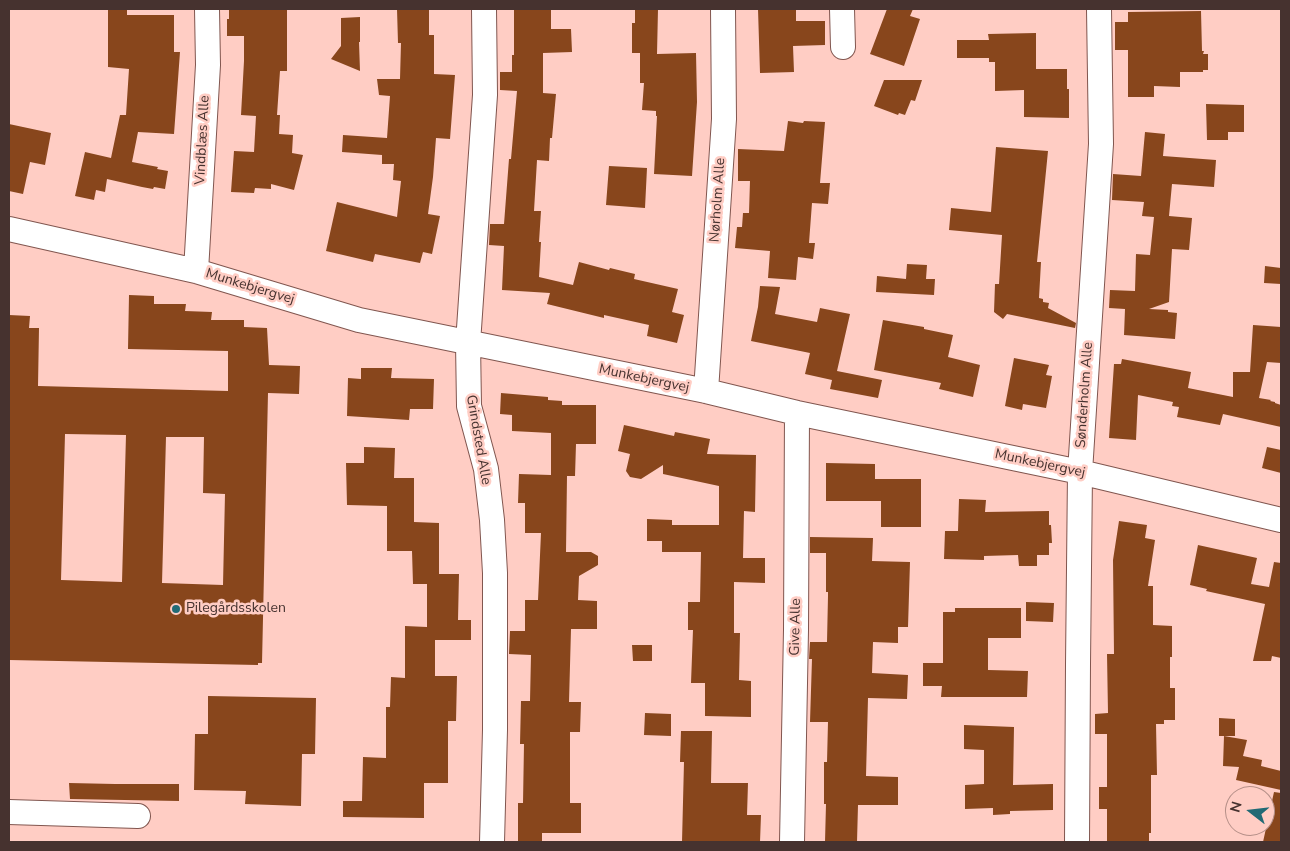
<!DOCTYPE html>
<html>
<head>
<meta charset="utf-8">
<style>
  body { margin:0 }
  #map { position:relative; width:1290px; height:851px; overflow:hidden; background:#ffcdc4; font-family:"Nunito Sans",sans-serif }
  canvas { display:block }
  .frame { position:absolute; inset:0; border:10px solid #46322f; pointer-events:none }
  .north { position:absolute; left:1225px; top:786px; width:50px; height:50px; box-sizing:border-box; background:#ffcdc4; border:1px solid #b58f88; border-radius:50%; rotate:286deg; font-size:14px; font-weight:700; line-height:20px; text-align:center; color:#46322f }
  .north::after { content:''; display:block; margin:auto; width:18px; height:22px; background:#216a75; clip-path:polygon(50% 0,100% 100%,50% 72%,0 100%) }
</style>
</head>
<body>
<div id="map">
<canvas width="1290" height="851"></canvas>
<div class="frame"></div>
<div class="north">N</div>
</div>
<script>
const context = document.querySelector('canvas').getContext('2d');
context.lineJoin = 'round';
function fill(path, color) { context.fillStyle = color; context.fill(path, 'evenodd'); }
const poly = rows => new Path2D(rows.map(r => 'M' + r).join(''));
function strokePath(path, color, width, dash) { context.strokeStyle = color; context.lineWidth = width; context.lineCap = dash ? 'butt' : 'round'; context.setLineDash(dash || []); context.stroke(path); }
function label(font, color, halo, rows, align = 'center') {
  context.font = font + ' "Nunito Sans",sans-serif'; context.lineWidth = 5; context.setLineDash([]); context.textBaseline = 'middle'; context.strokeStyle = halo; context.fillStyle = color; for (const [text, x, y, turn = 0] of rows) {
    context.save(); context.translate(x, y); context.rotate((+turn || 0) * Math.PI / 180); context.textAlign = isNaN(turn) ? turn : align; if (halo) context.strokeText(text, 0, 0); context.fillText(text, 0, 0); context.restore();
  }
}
fill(poly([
  [127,9,127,15,174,15,174,52,180,52,174,134,138,132,132,162,158,167,157,169,168,171,165,189,154,187,153,189,142,187,107,179,105,192,96,190,94,200,75,196,85,152,111,158,120,115,126,115,129,69,108,67,108,10],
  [229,9,287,9,287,71,280,71,277,115,280,115,279,134,293,135,292,153,303,155,294,190,271,184,271,189,255,188,254,193,231,192,234,151,254,152,256,116,241,115,244,61,244,36,227,36,227,19,229,19],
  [397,9,429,9,429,35,434,35,434,74,455,75,450,139,436,138,433,177,428,214,440,216,432,254,423,252,420,263,375,254,373,262,326,251,337,202,397,217,401,181,393,180,394,164,382,164,382,155,342,152,343,135,387,138,390,96,379,95,377,79,400,79,401,43,398,43],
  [514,9,551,9,551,29,571,29,572,52,543,53,543,93,556,94,552,138,550,138,549,161,537,160,534,211,541,211,539,242,541,242,539,277,573,285,579,262,609,270,610,268,635,274,634,279,678,289,672,312,684,315,677,343,647,336,649,325,604,315,604,318,547,304,550,293,502,290,504,246,489,245,490,224,504,224,509,159,511,159,517,91,500,90,500,72,512,72,512,55,514,55],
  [635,9,658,9,657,54,696,53,697,102,692,176,654,174,657,116,656,116,656,111,642,110,644,83,640,83,640,53,632,53,632,23,635,23],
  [758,9,796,9,796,21,825,21,825,45,793,46,794,72,760,73],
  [887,9,913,9,910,16,920,19,904,66,870,54],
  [1201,11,1202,51,1204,51,1203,54,1208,54,1208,70,1203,70,1203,72,1180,72,1180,87,1154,86,1154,97,1128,97,1128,50,1115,50,1115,22,1128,22,1128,12],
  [360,17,360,42,359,42,360,71,331,59,341,46,341,18],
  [1036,33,1036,69,1067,69,1067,89,1069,89,1069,118,1024,117,1024,90,995,91,995,62,989,62,989,58,957,58,957,40,989,40,988,34],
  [884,80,922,80,915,101,911,100,905,115,899,113,898,115,874,106],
  [1206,104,1244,105,1244,132,1228,132,1228,140,1207,140],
  [788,121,803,123,804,121,825,122,820,183,830,183,828,204,812,203,809,243,815,243,813,259,798,257,796,280,768,278,770,251,735,248,737,227,742,227,743,213,749,213,750,181,738,181,738,149,784,151],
  [9,124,51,133,45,165,30,162,23,194,9,191],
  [1145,132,1165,134,1163,156,1216,160,1214,187,1172,184,1169,216,1192,218,1189,250,1172,249,1169,302,1149,309,1168,310,1168,312,1177,313,1175,339,1124,335,1125,309,1109,308,1110,290,1135,291,1136,254,1150,255,1154,217,1142,216,1144,202,1112,200,1113,174,1141,176],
  [996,147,1048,151,1037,262,1041,262,1039,298,1043,299,1043,302,1049,303,1048,308,1076,323,1075,328,1007,314,1003,319,994,312,995,284,999,284,1002,235,949,230,951,208,991,212],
  [609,166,647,168,645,208,606,205],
  [907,264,927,265,926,279,935,279,934,295,876,292,877,276,906,279],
  [1265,266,1281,268,1281,284,1264,283],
  [760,286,780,287,775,314,817,322,820,308,850,314,837,371,882,380,878,398,830,389,832,380,805,374,810,353,751,341,758,307],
  [129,295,154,296,154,304,186,304,185,311,212,312,211,320,244,320,244,327,267,328,269,365,300,366,299,394,268,393,262,663,258,663,258,665,9,660,9,315,30,316,29,328,39,328,38,386,228,391,228,351,128,349],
  [65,434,126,435,122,582,61,580],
  [166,437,204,437,203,493,225,494,223,585,162,583],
  [883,320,924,327,924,329,953,335,948,357,980,365,973,397,939,389,941,383,874,370],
  [1253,325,1281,327,1281,363,1267,362,1259,398,1271,400,1270,401,1275,402,1275,403,1281,405,1281,427,1223,414,1220,425,1177,417,1179,407,1172,406,1173,402,1138,395,1136,440,1109,438,1114,364,1121,364,1122,359,1191,372,1188,388,1233,397,1233,372,1250,372],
  [1014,358,1049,365,1046,375,1052,376,1046,408,1023,404,1022,410,1005,406],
  [361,368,392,368,391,378,434,379,433,409,410,409,409,420,347,416,348,378,361,379],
  [501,393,548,397,548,400,562,401,562,405,596,405,596,444,576,444,575,476,567,476,566,552,591,552,598,556,598,565,579,576,578,600,597,601,597,629,571,629,569,702,581,702,580,732,570,732,570,803,581,803,581,833,542,833,542,842,518,842,518,803,523,803,524,744,520,744,521,701,530,701,531,655,509,654,510,631,525,631,525,600,538,600,541,533,525,533,525,503,518,503,519,474,551,475,551,433,512,431,512,415,500,414],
  [624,425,674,436,675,432,710,439,707,454,756,455,755,512,744,511,743,558,765,558,765,583,734,582,734,633,740,633,739,680,751,681,751,717,705,716,705,683,691,683,693,630,688,630,688,602,700,602,701,552,662,552,662,541,647,541,647,519,672,520,672,525,719,525,719,486,663,474,663,465,641,479,630,477,626,471,630,454,618,451],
  [364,447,395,448,394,478,414,478,414,522,439,523,439,574,459,574,458,620,471,620,471,640,435,640,435,676,457,676,456,721,448,721,448,783,424,783,424,818,343,817,343,801,362,801,363,757,386,758,386,707,390,707,391,677,405,678,405,626,427,627,427,584,413,584,412,551,387,551,387,506,347,505,346,463,364,463],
  [1267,447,1281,450,1281,473,1262,468],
  [826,463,875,464,875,479,921,479,921,527,881,527,881,501,826,501],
  [959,499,986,500,985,512,1049,511,1049,525,1051,525,1052,543,1049,543,1049,555,1037,555,1037,566,1019,566,1018,555,984,556,984,560,944,559,945,531,958,531],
  [1119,521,1147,525,1145,538,1155,540,1148,586,1153,586,1153,625,1172,626,1172,657,1170,657,1170,688,1175,688,1175,720,1164,720,1164,724,1156,724,1157,775,1151,775,1151,833,1149,833,1149,842,1107,842,1107,809,1099,809,1099,787,1107,787,1107,734,1095,734,1095,714,1108,713,1107,654,1114,654,1113,560],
  [810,537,873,538,872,561,910,562,908,627,898,627,898,643,873,642,872,673,908,675,907,699,868,698,866,776,898,777,898,805,858,805,857,842,825,842,826,804,824,804,824,762,827,762,828,722,810,722,812,659,809,659,810,642,827,642,828,596,828,592,826,592,826,553,810,553],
  [1198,545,1257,558,1251,584,1269,587,1274,562,1281,563,1281,658,1272,656,1271,661,1253,661,1265,604,1206,591,1207,589,1190,585],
  [1026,602,1054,603,1053,622,1026,621],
  [955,608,1021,608,1021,638,988,638,988,670,1028,671,1027,697,941,697,942,686,923,686,923,663,943,663,943,612,955,612],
  [632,645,652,645,652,661,633,661],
  [208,696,316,698,315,754,302,754,301,806,245,804,246,791,194,790,195,734,208,734],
  [645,713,671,714,671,736,644,735],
  [1219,718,1235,719,1235,736,1219,736],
  [964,725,1014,727,1013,785,1053,784,1053,810,1010,811,1010,814,993,815,993,808,965,809,965,785,984,784,984,750,964,749],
  [681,731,712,731,711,783,748,783,747,815,761,815,760,842,682,842,684,762,680,762],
  [1224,736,1247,740,1243,756,1262,760,1261,766,1281,771,1281,790,1236,780,1239,767,1223,766],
  [69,783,115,784,179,784,179,801,70,799],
  [1274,792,1281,793,1281,842,1263,842]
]), '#88461c');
const minor = poly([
  [484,9,485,95,468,343,469,406,486,469,492,520,495,573,495,730,492,842],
  [842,9,843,47],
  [9,229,196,271,359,320,706,391,797,413,1080,472,1281,520],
  [196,271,208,65,207,9],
  [706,391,724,119,723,9],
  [9,812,138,816],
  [792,842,796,630,797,413],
  [1077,842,1078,664,1080,472,1101,144,1099,9]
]);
strokePath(minor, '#81564f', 26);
strokePath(minor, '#fff', 24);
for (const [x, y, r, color] of [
  [176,609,5,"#216a75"]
]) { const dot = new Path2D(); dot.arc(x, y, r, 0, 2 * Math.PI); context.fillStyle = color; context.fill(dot); strokePath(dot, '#ffcdc4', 2); }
label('14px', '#46322f', '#ffcdc4', [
  ["Vindblæs Alle",203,140,-87],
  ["Nørholm Alle",718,200,-86],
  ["Munkebjergvej",250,287,17],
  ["Munkebjergvej",644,379,12],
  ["Sønderholm Alle",1085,395,-86],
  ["Grindsted Alle",478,440,80],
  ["Munkebjergvej",1040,464,12],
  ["Give Alle",796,627,-89]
]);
label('14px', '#46322f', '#ffcdc4', [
  ["Pilegårdsskolen",186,609]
], 'left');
</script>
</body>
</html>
